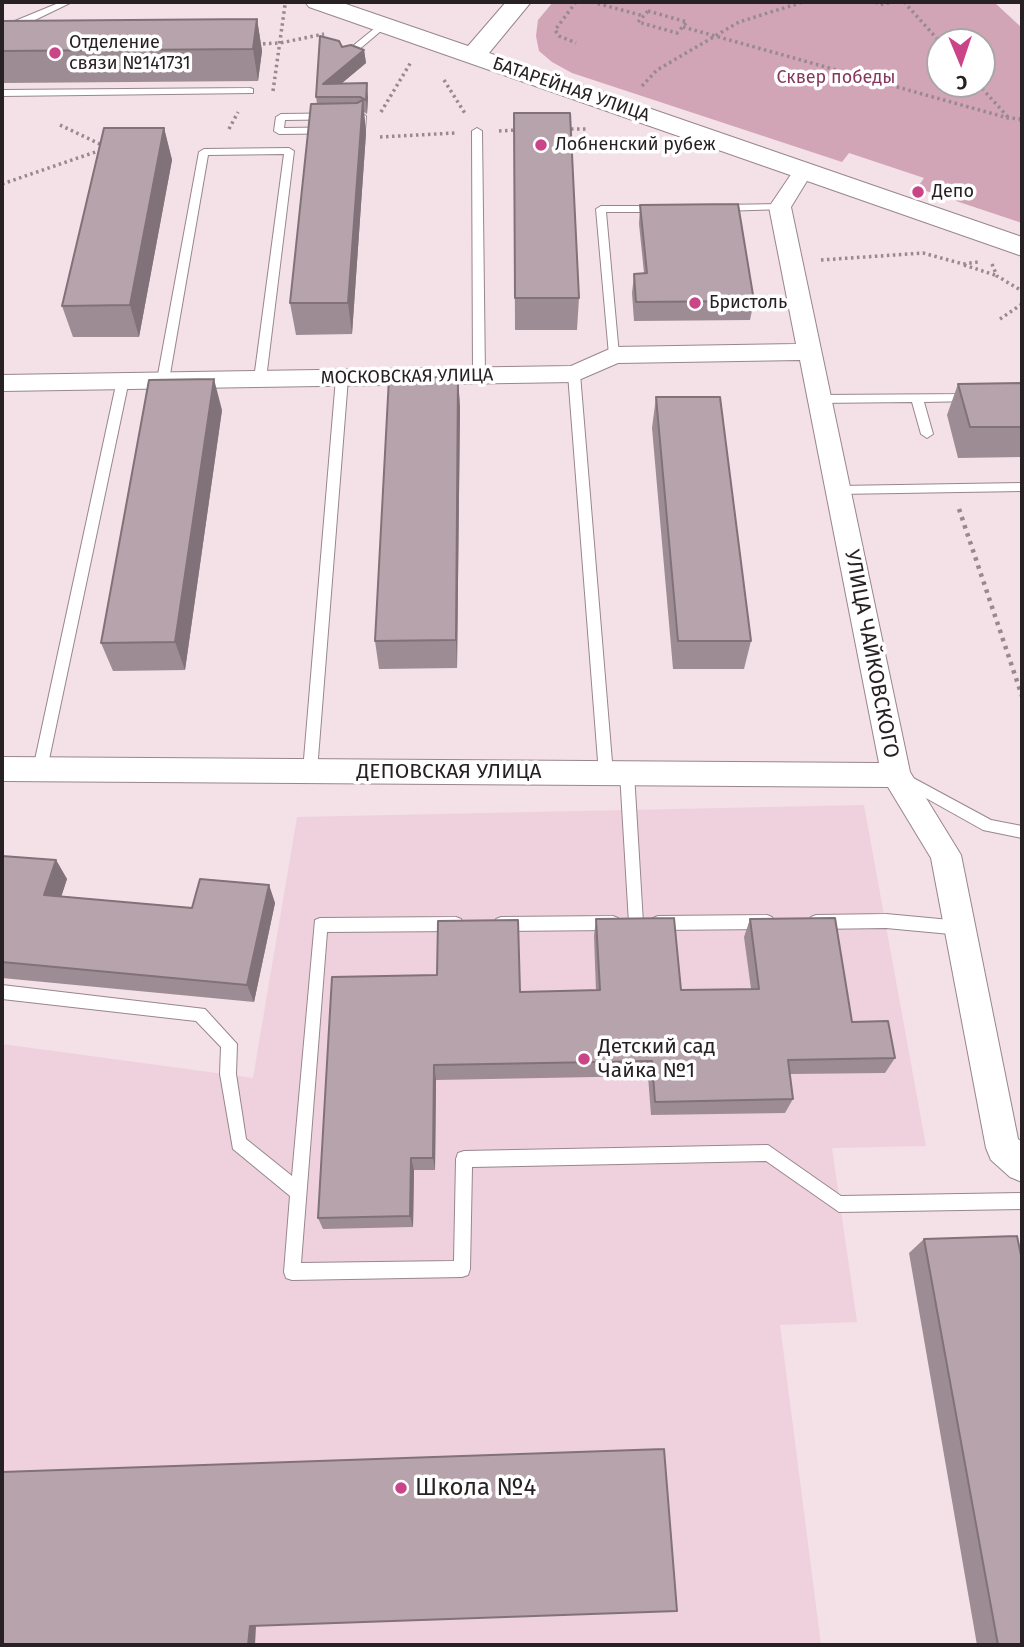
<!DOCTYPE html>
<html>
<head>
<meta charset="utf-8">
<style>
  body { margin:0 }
  #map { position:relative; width:1024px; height:1647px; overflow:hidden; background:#f4e0e7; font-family:"Fira Sans",sans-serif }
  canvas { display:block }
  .frame { position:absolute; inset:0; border:4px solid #282124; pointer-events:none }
  .north { position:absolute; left:926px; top:28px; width:70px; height:70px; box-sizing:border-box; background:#fff; border:2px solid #a9a6a7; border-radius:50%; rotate:178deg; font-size:19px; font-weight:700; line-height:28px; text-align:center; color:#282124 }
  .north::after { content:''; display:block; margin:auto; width:24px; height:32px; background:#ca4587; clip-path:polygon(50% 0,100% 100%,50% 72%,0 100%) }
</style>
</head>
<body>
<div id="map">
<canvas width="1024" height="1647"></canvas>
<div class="frame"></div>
<div class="north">С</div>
</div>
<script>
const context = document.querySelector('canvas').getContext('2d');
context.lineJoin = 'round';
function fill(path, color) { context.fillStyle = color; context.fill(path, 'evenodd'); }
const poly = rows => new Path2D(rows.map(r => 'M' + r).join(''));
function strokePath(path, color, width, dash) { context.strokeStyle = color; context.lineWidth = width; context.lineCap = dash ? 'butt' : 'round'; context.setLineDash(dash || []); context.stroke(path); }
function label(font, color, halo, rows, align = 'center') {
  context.font = font + ' "Fira Sans",sans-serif'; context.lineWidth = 7; context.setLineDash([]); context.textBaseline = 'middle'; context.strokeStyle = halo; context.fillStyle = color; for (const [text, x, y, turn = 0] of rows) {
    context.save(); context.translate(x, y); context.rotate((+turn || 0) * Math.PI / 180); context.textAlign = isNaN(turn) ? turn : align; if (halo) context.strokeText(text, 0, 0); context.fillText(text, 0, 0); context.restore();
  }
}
fill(poly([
  [864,805,926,1146,832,1148,857,1322,780,1325,821,1645,2,1645,2,1044,253,1078,297,817]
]), '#eed1dc');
fill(poly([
  [553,2,994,2,1022,28,1022,223,917,188,924,178,849,153,842,162,572,73,552,62,539,51,536,36,538,20],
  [940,42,982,42,982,84,940,84]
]), '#d1a5b6');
const lane = poly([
  [61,2,72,2,2,36,2,29,10,23,61,2],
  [381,23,388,25,349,58,343,58,343,54,381,23],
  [250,88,253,89,253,93,2,96,2,90,250,88],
  [361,113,366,116,365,130,360,133,279,134,274,131,276,117,281,114,361,113],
  [356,119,355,127,284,128,285,120,356,119],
  [477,128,482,131,485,376,479,380,473,376,472,131,477,128],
  [204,149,289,148,294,151,266,379,260,383,254,379,284,154,208,155,169,380,163,384,157,380,199,152,204,149],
  [780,204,785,207,784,209,722,211,717,208,722,205,780,204],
  [601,206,656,206,661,209,656,212,606,212,619,355,614,359,609,355,596,209,601,206],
  [574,370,580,374,613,774,611,778,606,780,601,778,599,774,568,374,574,370],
  [342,374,348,378,317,771,315,775,310,777,305,775,303,771,336,378,342,374],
  [123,376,129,380,47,769,45,773,40,775,35,773,33,769,117,380,123,376],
  [970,394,974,395,974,401,924,402,933,434,927,438,921,434,912,402,818,403,812,399,818,395,970,394],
  [1022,483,1022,491,838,494,832,490,838,486,1022,483],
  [627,767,632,769,634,773,643,923,641,928,636,930,631,928,629,923,620,773,622,769,627,767],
  [904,773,991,820,1022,826,1022,838,983,830,899,783,897,779,899,775,904,773],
  [886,914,961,921,966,923,968,928,966,933,961,935,886,928,816,929,811,927,809,922,811,917,816,915,886,914],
  [767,915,772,917,774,922,772,927,767,929,658,930,653,928,651,923,653,918,658,916,767,915],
  [613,916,618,918,620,923,618,928,613,930,501,931,496,929,494,924,496,919,501,917,613,916],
  [456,917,461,919,463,924,461,929,456,931,327,932,301,1263,454,1261,456,1159,458,1153,464,1151,768,1145,841,1196,1022,1193,1022,1209,839,1212,766,1161,472,1167,470,1269,468,1275,462,1277,292,1280,286,1278,284,1272,290,1196,233,1149,220,1074,221,1047,196,1021,2,999,2,985,205,1009,237,1044,236,1074,246,1139,292,1176,315,920,320,918,456,917]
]);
const street = poly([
  [803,165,810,167,813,171,791,207,910,772,961,855,1018,1139,1022,1142,1022,1182,1010,1177,991,1160,986,1148,931,858,888,787,2,781,2,757,879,763,800,360,618,363,574,382,2,391,2,375,571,366,614,347,796,344,769,207,796,167,803,165]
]);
const secondary = poly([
  [305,2,340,2,468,46,506,2,531,2,489,53,1022,237,1022,256,309,7,305,2]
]);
strokePath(lane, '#99868d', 2);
strokePath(street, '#99868d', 2);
strokePath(secondary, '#99868d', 2);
strokePath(poly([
  [576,2,555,30,559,36,576,43],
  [592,2,644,16],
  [876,2,879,5,893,2],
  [904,2,940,42],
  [648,11,687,22,677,33,638,22,648,11],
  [683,27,1008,118,1022,119],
  [257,44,280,43,324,34],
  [444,80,466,115],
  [978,84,1008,117],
  [642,86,657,70,739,22,803,2],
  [273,91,285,5],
  [381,112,411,62],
  [1020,119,1022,127],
  [60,125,104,146],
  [229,129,238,112],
  [565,129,588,129],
  [499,131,518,130],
  [380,137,455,133],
  [2,184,104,149],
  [821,260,923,253,963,264,978,262],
  [992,264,997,276,1022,291],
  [964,265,995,275],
  [1000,319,1022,304]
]), '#97898f', 3.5, [2.5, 3.5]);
strokePath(poly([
  [959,509,1022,696]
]), '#97898f', 4.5, [3.5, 5]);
fill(lane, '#fff');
fill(street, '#fff');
fill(secondary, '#fff');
fill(poly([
  [257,19,262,51,258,81,2,83,2,21],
  [342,47,364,50,366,63,341,84,368,97,367,114,364,112,366,133,352,334,296,335,290,303,317,104,316,97],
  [514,113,579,298,577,330,515,330],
  [164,128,172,160,139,337,73,337,62,306],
  [640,205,754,301,750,320,634,321,632,293,634,274,644,273,639,224],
  [458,377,460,408,457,668,379,669,375,641],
  [1022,383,1022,457,958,458,947,415,958,384],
  [656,397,751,641,744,669,673,669,652,428],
  [222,410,185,670,113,671,101,643],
  [2,856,56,860,67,879,61,896,192,908,269,885,275,903,254,1002,2,978],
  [596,919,681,990,751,989,744,937,750,919,852,1022,895,1058,885,1073,790,1074,793,1099,785,1113,651,1115,648,1076,436,1080,435,1170,414,1170,413,1227,323,1229,318,1218,332,977,520,992,596,991,594,936],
  [924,1239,1022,1645,977,1645,909,1253]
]), '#9d8c93');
fill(poly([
  [257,19,262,51,258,81,253,49],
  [364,50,366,63,324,98,323,84],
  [367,83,368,97,367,114,366,100],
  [363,100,366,133,352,334,348,303],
  [164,128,172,160,139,337,130,305],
  [458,377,460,408,457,668,456,640],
  [214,379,222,410,185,670,175,642],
  [56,860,67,879,56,913,44,895],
  [269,885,275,903,254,1002,247,985],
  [434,1065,436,1080,435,1170,433,1158],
  [411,1158,414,1170,413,1227,410,1216],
  [250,1626,256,1626,255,1645,248,1645]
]), '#807278');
const building = poly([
  [257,19,253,49,2,51,2,21,257,19],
  [320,36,339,41,342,47,351,45,364,50,323,84,367,83,366,100,360,97,316,97,320,36],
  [363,100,348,303,290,303,311,104,357,103,363,100],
  [514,113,570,113,579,298,515,298,514,113],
  [104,128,164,128,130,305,62,306,104,128],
  [738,204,754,301,636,302,634,274,647,273,640,205,738,204],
  [458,377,456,640,375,641,389,378,458,377],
  [214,379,175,642,101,643,149,380,214,379],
  [1022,383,1022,427,970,427,958,384,1022,383],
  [656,397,720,397,751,641,678,641,656,397],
  [2,856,56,860,44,895,192,908,200,879,269,885,247,985,2,962,2,856],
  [674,918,681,990,759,989,750,919,835,918,852,1022,888,1021,895,1058,788,1060,793,1099,655,1102,652,1061,434,1065,433,1158,411,1158,410,1216,318,1218,332,977,437,975,438,921,518,920,520,992,600,990,596,919,674,918],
  [1017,1236,1022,1260,1022,1645,998,1645,924,1239,1017,1236],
  [664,1449,677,1611,250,1626,248,1645,2,1645,2,1472,664,1449]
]);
fill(building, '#b7a3ab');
strokePath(building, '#807278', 2);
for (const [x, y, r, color] of [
  [55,53,7,"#ca4587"],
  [541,145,7,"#ca4587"],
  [918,192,7,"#ca4587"],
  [695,303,7,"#ca4587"],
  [584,1059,7,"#ca4587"],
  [401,1488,7,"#ca4587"]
]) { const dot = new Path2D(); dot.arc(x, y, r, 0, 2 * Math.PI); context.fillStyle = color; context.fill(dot); strokePath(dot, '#fff', 2.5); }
label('18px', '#282124', '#fff', [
  ["Отделение",69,43],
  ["связи №141731",69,64],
  ["Лобненский рубеж",555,145],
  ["Депо",932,192],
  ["Бристоль",709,303]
], 'left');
label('18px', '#86375c', '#fff', [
  ["Сквер победы",836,78]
]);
label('18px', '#282124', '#fff', [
  ["БАТАРЕЙНАЯ УЛИЦА",571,90,19],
  ["МОСКОВСКАЯ УЛИЦА",407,377,-1]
]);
label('21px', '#282124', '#fff', [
  ["УЛИЦА ЧАЙКОВСКОГО",871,654,79],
  ["ДЕПОВСКАЯ УЛИЦА",449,772]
]);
label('21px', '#282124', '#fff', [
  ["Детский сад",598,1047],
  ["Чайка №1",598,1071]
], 'left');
label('24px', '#282124', '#fff', [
  ["Школа №4",415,1488]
], 'left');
</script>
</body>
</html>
